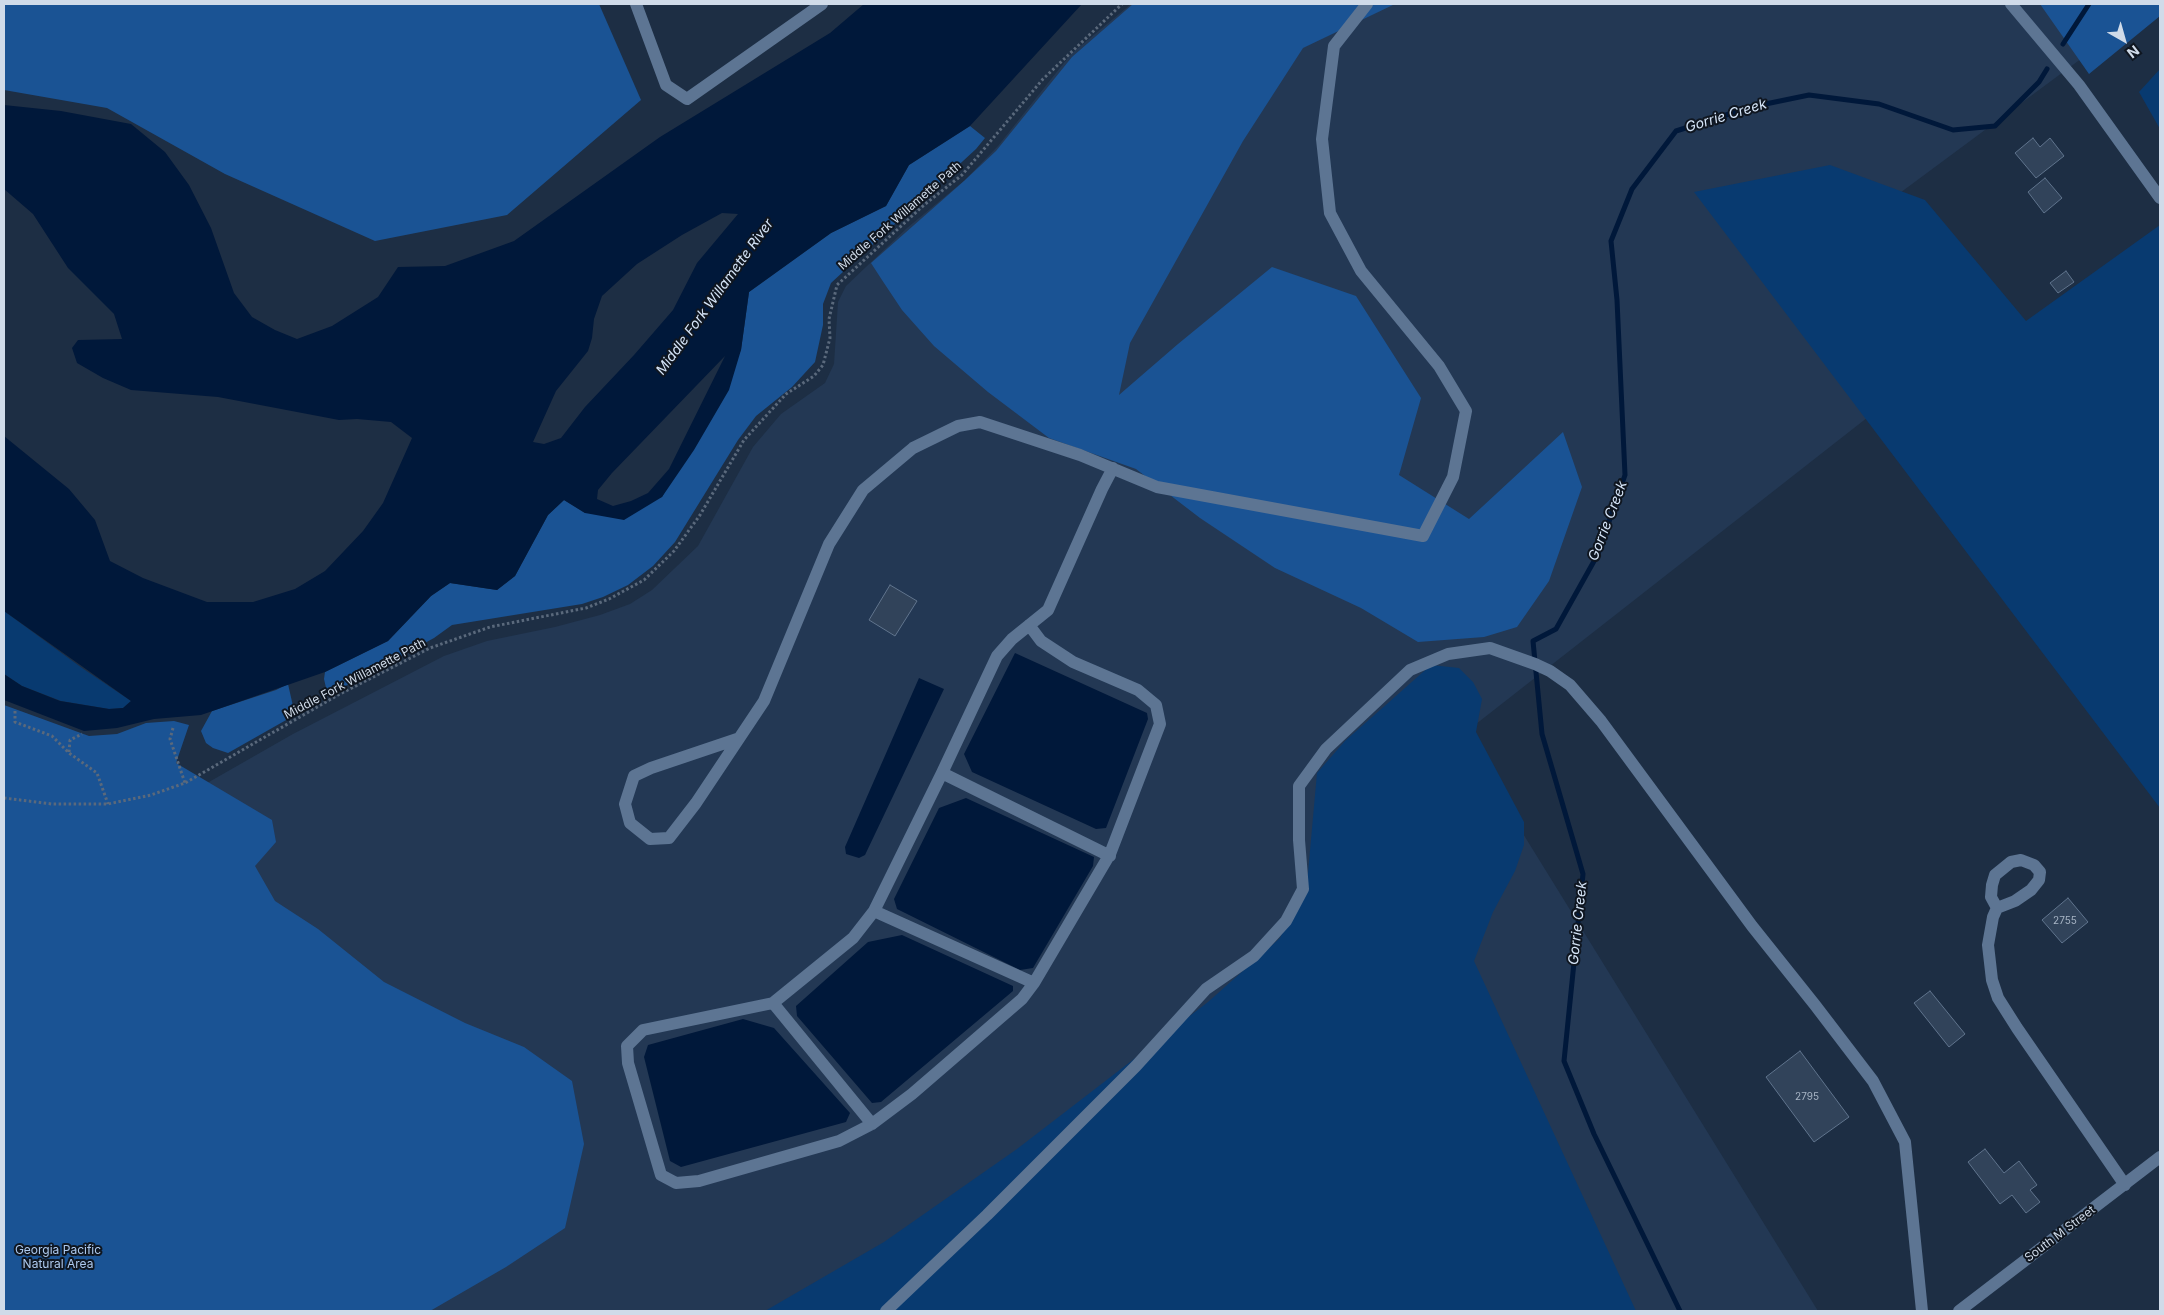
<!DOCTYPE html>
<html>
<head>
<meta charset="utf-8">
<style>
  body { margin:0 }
  #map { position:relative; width:2164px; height:1315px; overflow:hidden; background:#1d2e44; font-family:Inter,sans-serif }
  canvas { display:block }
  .frame { position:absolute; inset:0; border:5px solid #d0dbe9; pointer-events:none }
  .north { position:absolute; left:2099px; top:15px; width:50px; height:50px; -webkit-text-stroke:4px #0f1620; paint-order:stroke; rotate:142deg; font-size:14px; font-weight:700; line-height:20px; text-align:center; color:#d0dbe9 }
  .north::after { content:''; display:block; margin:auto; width:18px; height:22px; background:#d0dbe9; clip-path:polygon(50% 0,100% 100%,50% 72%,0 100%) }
</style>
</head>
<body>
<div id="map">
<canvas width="2164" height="1315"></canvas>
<div class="frame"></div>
<div class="north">N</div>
</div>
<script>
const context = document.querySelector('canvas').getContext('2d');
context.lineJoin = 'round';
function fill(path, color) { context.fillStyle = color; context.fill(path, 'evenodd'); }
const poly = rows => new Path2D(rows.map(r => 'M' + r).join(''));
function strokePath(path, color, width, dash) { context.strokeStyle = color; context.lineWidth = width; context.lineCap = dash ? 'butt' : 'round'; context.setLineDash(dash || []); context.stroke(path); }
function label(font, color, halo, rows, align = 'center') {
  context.font = font + ' Inter,sans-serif'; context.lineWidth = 4; context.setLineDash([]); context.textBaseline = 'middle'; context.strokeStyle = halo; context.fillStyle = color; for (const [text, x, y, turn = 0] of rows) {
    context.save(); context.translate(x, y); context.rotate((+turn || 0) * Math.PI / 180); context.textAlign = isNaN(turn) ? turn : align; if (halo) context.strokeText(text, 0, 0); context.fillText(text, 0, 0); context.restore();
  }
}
fill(poly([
  [1131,4,2155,4,1881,207,1983,327,1462,735,1818,1311,166,1311,4,802,202,786,293,734,444,656,487,641,555,627,600,615,630,604,652,590,698,546,753,447,781,414,825,383,834,364,838,302,846,286,907,228,965,180,998,146,1071,54]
]), '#233854');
fill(poly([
  [2160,69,2160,129,2139,92],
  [1830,165,1925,200,2026,321,2160,225,2160,808,1694,192],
  [4,611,82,668,131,701,123,708,109,709,61,701,22,686,4,674],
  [1431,665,1459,668,1473,682,1482,699,1476,732,1524,822,1524,845,1515,871,1493,912,1474,961,1636,1311,765,1311,884,1242,1017,1149,1208,1002,1280,938,1308,873,1317,773,1345,741]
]), '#083a70');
fill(poly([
  [4,4,599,4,641,100,507,215,375,241,225,174,107,108,4,90],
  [1133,4,1395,4,1303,48,1243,141,1130,343,1119,395,1178,344,1272,267,1356,296,1421,398,1399,475,1469,519,1563,432,1582,487,1549,581,1517,627,1484,637,1418,642,1361,608,1275,568,1200,518,1136,469,1049,438,988,392,934,346,902,310,882,280,871,263,964,181,996,151,1072,57],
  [2040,4,2160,4,2160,16,2089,74],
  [970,126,985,138,976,149,831,283,823,304,823,325,815,362,792,387,756,416,738,440,675,542,653,566,628,585,603,597,582,604,452,625,434,638,332,693,327,692,324,679,325,672,388,641,431,596,450,583,497,590,515,576,548,515,564,500,585,513,662,497,741,350,749,292,831,233,886,206,909,165],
  [288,684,295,715,228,753,213,748,206,743,201,731,212,711,276,690],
  [4,705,89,736,117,734,146,723,174,721,189,725,176,763,272,820,276,842,255,866,275,901,318,929,384,982,465,1023,524,1047,572,1081,584,1144,565,1228,506,1267,430,1311,4,1311]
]), '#1a5394');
fill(poly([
  [864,4,1082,4,970,126,909,165,886,206,831,233,749,292,741,350,729,390,694,450,662,497,624,520,585,513,564,500,548,515,515,576,497,590,450,583,431,596,388,641,325,672,201,715,154,719,117,728,84,731,4,700,4,674,22,686,60,701,109,709,123,708,131,701,4,611,4,436,69,489,95,520,110,561,143,578,207,602,253,602,295,589,325,571,363,531,383,503,412,438,391,422,357,419,339,420,218,397,131,390,103,378,77,363,72,348,78,340,122,339,114,314,68,268,33,214,4,189,4,105,61,111,131,124,165,152,189,185,211,228,234,293,252,317,275,330,297,339,332,326,378,297,398,267,445,266,514,241,660,137,830,33],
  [722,213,738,214,697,263,673,310,634,355,585,407,561,438,544,444,533,442,556,391,588,351,592,338,594,319,602,296,637,264,682,235],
  [725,356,669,469,648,493,631,501,613,506,597,499,598,490,612,473],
  [1015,653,1147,713,1148,719,1106,828,1096,829,972,772,964,754],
  [919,678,944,689,865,855,859,858,846,854,845,847],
  [966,798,1094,857,1093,866,1033,968,1020,970,897,909,894,899,939,808],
  [902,935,1013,986,1013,991,881,1102,872,1103,797,1016,796,1006,868,942],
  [743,1019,774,1028,850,1113,846,1122,681,1167,670,1161,644,1057,648,1045]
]), '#00183a');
strokePath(poly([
  [2063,44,2089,4],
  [1680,1311,1594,1134,1564,1061,1583,874,1542,734,1533,641,1556,629,1598,554,1625,475,1617,300,1611,241,1632,189,1676,131,1751,107,1809,95,1879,104,1953,130,1995,126,2039,82,2047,69]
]), '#00183a', 5);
const building = poly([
  [2033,138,2040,147,2050,138,2064,156,2036,178,2015,153,2033,138],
  [2045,178,2062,198,2044,213,2028,192,2045,178],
  [2066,271,2074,282,2058,293,2050,283,2066,271],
  [890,585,917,601,895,636,869,620,890,585],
  [2068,898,2088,922,2062,943,2042,920,2068,898],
  [1930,991,1965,1034,1949,1047,1914,1003,1930,991],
  [1800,1051,1849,1117,1814,1142,1766,1077,1800,1051],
  [1985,1149,2004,1173,2019,1161,2037,1185,2030,1190,2040,1202,2026,1213,2012,1195,2000,1204,1968,1162,1985,1149]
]);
fill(building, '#31435a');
strokePath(building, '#60748d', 1);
strokePath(poly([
  [15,711,15,722,52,736,69,753,97,773,108,804],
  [173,728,170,739,185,783],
  [69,752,70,740,82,734],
  [4,798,52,804,108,804,151,795,185,783,338,695,430,648,490,627,586,608,609,599,644,580,674,551,700,515,744,440,786,394,814,376,823,365,830,338,829,319,837,285,924,205,962,175,1043,79,1122,4]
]), '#5a697c', 3, [2.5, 2.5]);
strokePath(poly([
  [636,4,666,85,687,99,822,4],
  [2011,4,2079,85,2160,198],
  [1029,625,1041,641,1073,662,1138,690,1156,705,1160,724,1110,854,1034,983,1022,999,912,1094,872,1124,839,1141,699,1181,676,1183,661,1175,628,1063,627,1046,643,1030,773,1003,853,938,874,911,942,773,997,656,1012,639,1048,610,1102,489,1113,468],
  [737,739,651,768,634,776,625,804,630,823,650,839,669,838,696,803,764,701,829,544,863,490,913,448,958,426,980,422,1080,455,1157,487,1423,536,1453,477,1466,411,1439,366,1361,271,1330,213,1322,139,1334,46,1367,4],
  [942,773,1110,856],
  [1997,908,1991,897,1992,885,1995,875,2011,862,2021,860,2034,865,2040,872,2039,880,2031,890,2015,901,1997,908,1993,917,1988,945,1992,980,1998,998,2017,1028,2125,1185],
  [874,911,1034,983],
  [773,1003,872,1124],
  [886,1311,987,1215,1136,1066,1206,989,1254,956,1286,921,1303,889,1299,840,1299,786,1326,749,1410,670,1448,654,1490,648,1535,664,1550,671,1570,685,1601,721,1752,926,1815,1005,1873,1081,1905,1142,1922,1311],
  [1959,1311,2160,1157]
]), '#5d7593', 12);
label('10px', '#a8b5c5', null, [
  ["2755",2065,921],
  ["2795",1807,1097]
]);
label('12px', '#d0dbe9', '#0f1620', [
  ["Middle Fork Willamette Path",900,216,-41],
  ["Middle Fork Willamette Path",355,679,-28],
  ["South M Street",2060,1234,-37]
]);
label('12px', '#adc9ee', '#0f1620', [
  ["Georgia Pacific",58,1250],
  ["Natural Area",58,1264]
]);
label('italic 14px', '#d6e5f8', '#0f1620', [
  ["Gorrie Creek",1726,116,-17],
  ["Middle Fork Willamette River",715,297,-54],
  ["Gorrie Creek",1608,521,-69],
  ["Gorrie Creek",1578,923,-84]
]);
</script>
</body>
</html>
